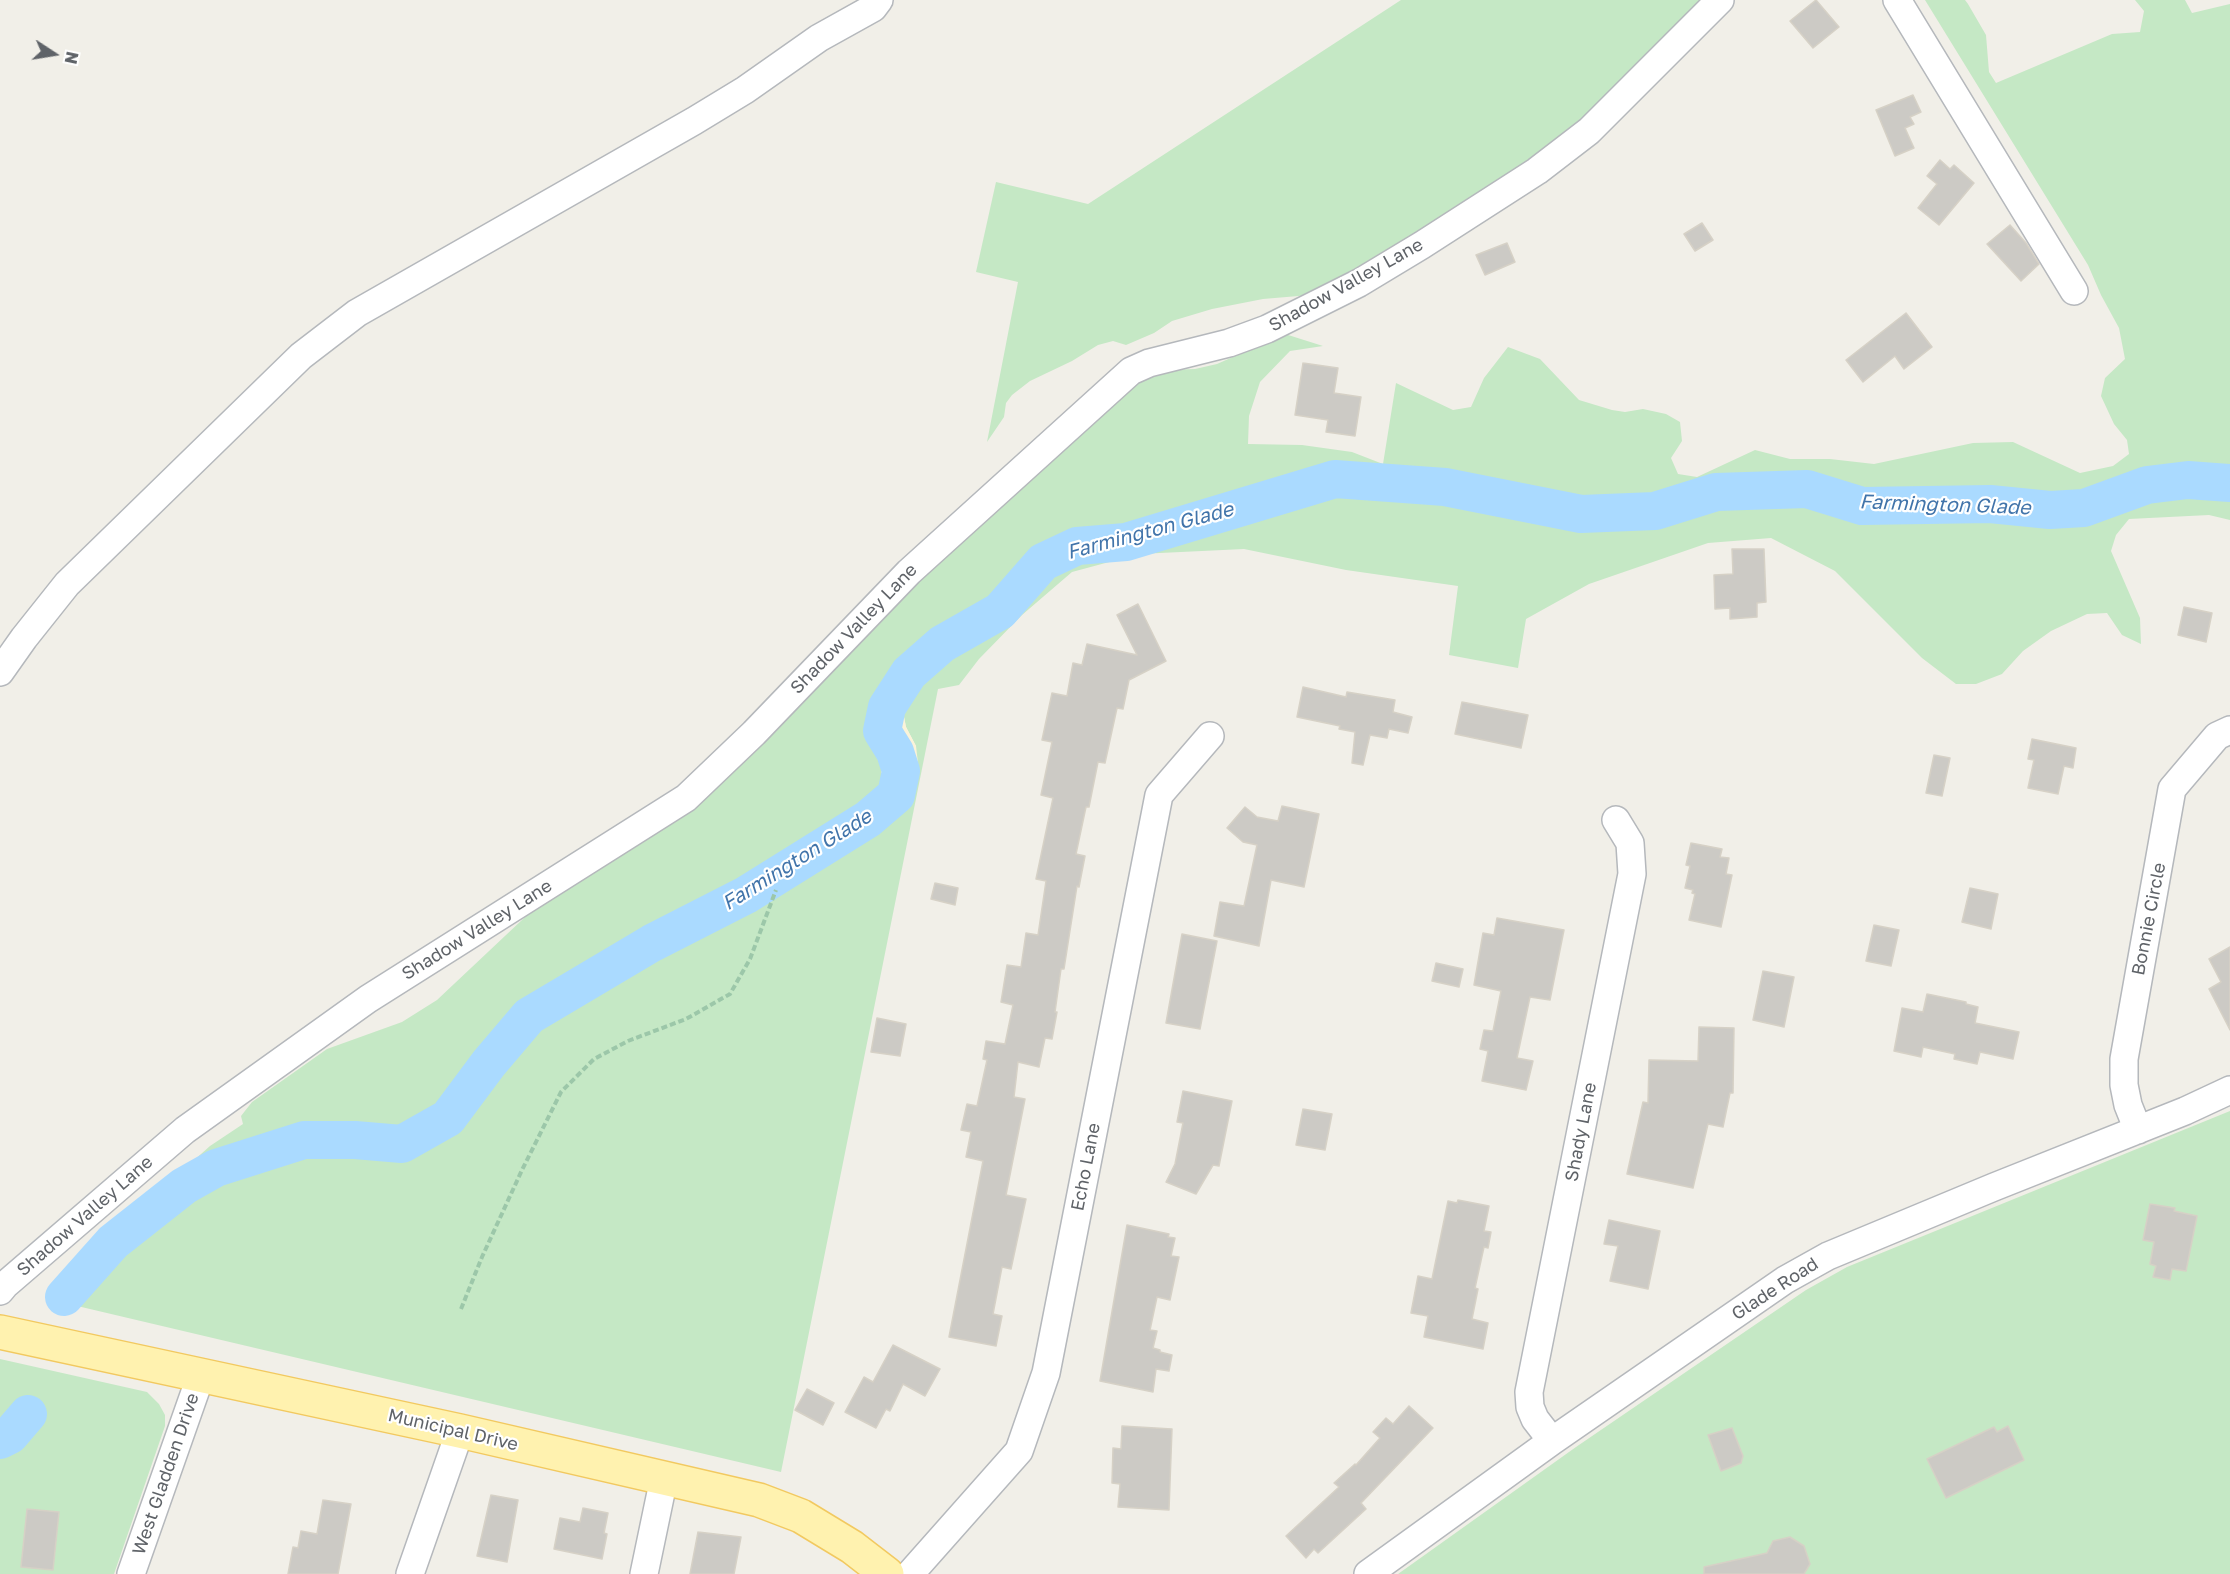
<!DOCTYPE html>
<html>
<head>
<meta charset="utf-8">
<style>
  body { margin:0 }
  #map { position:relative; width:2230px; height:1574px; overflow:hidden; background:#f1efe8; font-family:"Golos Text",sans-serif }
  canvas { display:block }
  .north { position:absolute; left:24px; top:24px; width:60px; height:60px; -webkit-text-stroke:4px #fff; paint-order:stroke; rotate:102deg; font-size:16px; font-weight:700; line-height:24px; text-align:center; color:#5f6368 }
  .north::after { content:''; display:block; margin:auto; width:21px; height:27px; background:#5f6368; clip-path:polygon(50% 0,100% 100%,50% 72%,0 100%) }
</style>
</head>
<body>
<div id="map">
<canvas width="2230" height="1574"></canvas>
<div class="north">N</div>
</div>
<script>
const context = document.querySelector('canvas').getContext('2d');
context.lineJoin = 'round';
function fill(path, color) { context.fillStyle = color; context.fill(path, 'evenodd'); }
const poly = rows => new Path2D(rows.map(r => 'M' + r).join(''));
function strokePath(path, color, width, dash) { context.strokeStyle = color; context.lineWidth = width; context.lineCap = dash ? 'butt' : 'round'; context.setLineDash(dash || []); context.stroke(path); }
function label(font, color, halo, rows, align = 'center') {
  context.font = font + ' "Golos Text",sans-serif'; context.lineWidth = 4.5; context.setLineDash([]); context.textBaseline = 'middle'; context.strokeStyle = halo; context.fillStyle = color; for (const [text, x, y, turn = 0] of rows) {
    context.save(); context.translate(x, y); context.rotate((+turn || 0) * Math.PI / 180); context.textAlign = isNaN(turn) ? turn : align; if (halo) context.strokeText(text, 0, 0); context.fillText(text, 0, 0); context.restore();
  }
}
fill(poly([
  [1401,0,1707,0,1583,122,1484,193,1322,294,1263,299,1212,309,1172,321,1154,333,1126,345,1113,341,1098,345,1072,361,1030,381,1012,395,1006,403,1004,417,987,442,1018,282,976,272,996,182,1088,204],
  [1925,0,1965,0,1968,4,1986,35,1989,72,1996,83,2112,34,2140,32,2144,11,2135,0,2185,0,2192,13,2230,4,2230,478,2182,476,2139,483,2083,502,2054,503,1976,498,1874,501,1800,482,1705,489,1656,506,1581,510,1445,484,1333,476,1129,537,1072,544,1042,558,1001,605,967,626,933,640,903,670,874,752,882,767,881,780,875,796,859,809,778,860,731,896,533,1004,519,1018,460,1091,437,1116,414,1131,396,1137,354,1134,211,1165,188,1176,78,1271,65,1285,61,1296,68,1298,143,1225,184,1191,208,1177,239,1164,303,1146,394,1151,459,1115,535,1019,708,920,789,880,873,830,916,746,906,727,903,712,905,700,927,666,944,659,1045,568,1077,550,1133,543,1338,486,1376,485,1445,489,1582,518,1660,516,1709,502,1745,496,1782,494,1805,496,1863,515,1972,510,2074,515,2113,507,2148,494,2180,487,2205,486,2230,491,2230,520,2209,515,2129,519,2116,535,2111,551,2140,618,2141,644,2122,635,2107,613,2087,614,2051,631,2023,651,2002,674,1976,684,1956,684,1922,658,1835,571,1771,538,1708,543,1589,584,1526,619,1518,668,1449,655,1458,586,1346,570,1244,549,1139,554,1072,572,1022,615,979,659,959,685,938,689,781,1472,56,1301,62,1278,210,1146,243,1124,241,1116,252,1102,327,1049,402,1022,437,1000,540,903,604,861,683,817,764,738,876,619,1131,385,1163,370,1195,369,1217,364,1285,334,1323,346,1290,351,1260,382,1249,416,1248,444,1302,445,1352,452,1383,464,1396,383,1453,410,1471,407,1484,378,1508,347,1540,359,1579,400,1612,410,1625,412,1643,409,1666,414,1680,422,1682,441,1671,458,1678,474,1697,477,1755,450,1790,459,1830,459,1874,464,1973,443,2013,442,2080,473,2113,466,2129,454,2127,440,2114,424,2101,396,2105,378,2125,359,2119,328,2101,295,2088,265],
  [2230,1111,2230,1574,1398,1574,1576,1447,1806,1290,1847,1267],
  [0,1359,147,1392,159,1404,165,1415,165,1426,114,1574,0,1574,0,1445,7,1441,25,1411,13,1424,0,1432]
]), '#c5e8c5');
fill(poly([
  [1333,476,1445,484,1581,510,1656,506,1705,489,1800,482,1874,501,1976,498,2054,503,2083,502,2139,483,2182,476,2230,478,2230,491,2205,486,2180,487,2148,494,2094,513,2074,515,1972,510,1863,515,1805,496,1782,494,1745,496,1709,502,1660,516,1582,518,1445,489,1376,485,1338,486,1133,543,1077,550,1045,568,1008,608,978,635,944,659,927,666,905,700,903,712,906,727,916,746,918,763,914,786,901,803,873,830,789,880,708,920,535,1019,459,1115,451,1124,421,1144,402,1151,303,1146,239,1164,208,1177,184,1191,143,1225,68,1298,61,1296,65,1286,78,1271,188,1176,263,1145,309,1133,396,1137,414,1131,437,1116,460,1091,519,1018,533,1004,731,896,778,860,859,809,875,796,881,780,882,767,874,752,871,737,872,717,878,701,888,686,933,640,967,626,1001,605,1042,558,1078,542,1129,537],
  [25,1411,32,1417,14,1435,0,1445,0,1432,13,1424]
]), '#fbf3d9');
strokePath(poly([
  [64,1297,113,1242,184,1186,216,1168,304,1140,355,1140,402,1144,448,1118,489,1063,529,1016,652,943,746,895,868,819,896,795,901,771,895,752,882,731,887,707,909,673,942,644,1000,611,1043,562,1077,546,1126,542,1335,479,1445,487,1581,514,1655,511,1716,492,1807,489,1862,506,1990,504,2050,510,2084,508,2147,485,2188,480,2230,483],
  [0,1440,10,1435,28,1414]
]), '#aadaff', 38);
const building = poly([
  [1816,0,1839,27,1813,48,1790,21,1816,0],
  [1913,95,1921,112,1910,117,1914,124,1905,128,1914,148,1895,156,1876,110,1913,95],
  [1940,160,1950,169,1954,165,1974,183,1939,225,1918,208,1937,184,1927,176,1940,160],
  [1702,223,1713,240,1695,251,1684,234,1702,223],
  [2010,225,2026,243,2039,264,2021,281,1987,244,2010,225],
  [1507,243,1515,262,1485,275,1476,255,1507,243],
  [1906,313,1932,347,1904,369,1895,356,1863,382,1846,360,1906,313],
  [1303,363,1338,368,1334,393,1361,397,1355,436,1326,432,1328,420,1295,415,1303,363],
  [1732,549,1764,549,1766,602,1757,603,1757,617,1730,619,1730,608,1715,609,1714,575,1733,574,1732,549],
  [1138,604,1166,661,1129,680,1123,709,1117,708,1105,763,1098,762,1089,807,1086,807,1076,854,1085,856,1079,887,1077,886,1064,969,1061,969,1055,1012,1057,1012,1052,1039,1045,1038,1039,1067,1018,1062,1014,1097,1025,1099,1006,1195,1026,1199,1011,1269,1002,1267,993,1314,1002,1316,996,1346,949,1337,983,1161,966,1157,971,1132,961,1130,967,1104,977,1106,987,1060,983,1059,986,1041,1005,1044,1013,1005,1001,1002,1007,965,1021,967,1026,933,1038,935,1046,881,1036,879,1053,798,1041,795,1052,742,1042,740,1052,693,1067,696,1073,663,1082,665,1087,644,1137,655,1117,615,1138,604],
  [2184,607,2212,613,2206,642,2178,635,2184,607],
  [1303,687,1346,697,1347,692,1395,700,1393,712,1412,717,1408,733,1389,729,1387,738,1370,735,1363,765,1352,763,1355,732,1339,729,1340,726,1297,717,1303,687],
  [1462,702,1528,715,1521,748,1455,734,1462,702],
  [2032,739,2076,748,2073,768,2064,766,2058,794,2028,788,2034,760,2028,759,2032,739],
  [1934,755,1950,758,1942,796,1926,793,1934,755],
  [1282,806,1319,814,1304,887,1271,880,1259,946,1214,936,1220,902,1244,906,1257,845,1243,842,1227,828,1245,807,1257,817,1278,821,1282,806],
  [1691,843,1722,849,1720,857,1729,858,1726,874,1732,875,1721,927,1689,920,1695,894,1692,893,1693,890,1685,888,1690,866,1686,865,1691,843],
  [935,883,958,888,955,905,931,899,935,883],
  [1970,888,1998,894,1991,929,1962,922,1970,888],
  [1497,918,1564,930,1550,1000,1530,997,1517,1058,1533,1061,1526,1090,1482,1081,1488,1051,1480,1049,1484,1030,1493,1031,1501,991,1474,985,1483,933,1494,935,1497,918],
  [1874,925,1899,930,1891,966,1866,961,1874,925],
  [1182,934,1217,941,1200,1029,1166,1023,1182,934],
  [2230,947,2230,1030,2209,989,2221,982,2209,959,2230,947],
  [1436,963,1463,969,1459,987,1432,981,1436,963],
  [1763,971,1794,977,1784,1027,1753,1020,1763,971],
  [1927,994,1966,1002,1966,1004,1978,1007,1975,1023,2019,1032,2013,1059,1980,1052,1977,1064,1954,1059,1955,1054,1923,1047,1921,1057,1894,1051,1902,1008,1923,1012,1927,994],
  [877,1018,906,1024,900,1056,871,1052,877,1018],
  [1699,1027,1734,1028,1733,1093,1730,1093,1723,1127,1708,1124,1693,1188,1627,1174,1643,1102,1648,1103,1649,1060,1698,1061,1699,1027],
  [1183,1091,1232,1101,1219,1166,1213,1165,1196,1194,1166,1182,1175,1164,1183,1123,1177,1122,1183,1091],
  [1303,1109,1332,1114,1325,1150,1296,1145,1303,1109],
  [1458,1200,1489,1206,1484,1231,1491,1232,1488,1248,1484,1247,1475,1288,1478,1289,1472,1319,1488,1323,1483,1349,1424,1337,1428,1316,1411,1313,1418,1276,1432,1279,1448,1201,1457,1203,1458,1200],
  [2150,1204,2175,1208,2174,1211,2197,1216,2186,1271,2172,1269,2170,1280,2153,1277,2156,1266,2150,1264,2154,1242,2143,1240,2150,1204],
  [1609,1220,1660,1231,1648,1289,1610,1281,1618,1246,1604,1244,1609,1220],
  [1127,1225,1169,1234,1168,1237,1175,1238,1171,1256,1179,1257,1170,1300,1157,1297,1150,1330,1157,1331,1153,1348,1160,1350,1160,1352,1172,1355,1169,1371,1156,1369,1153,1392,1100,1381,1127,1225],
  [893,1345,940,1369,925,1396,903,1384,890,1411,886,1409,876,1428,845,1412,864,1377,873,1382,893,1345],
  [807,1389,834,1403,823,1425,795,1410,807,1389],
  [1409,1406,1433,1428,1361,1503,1366,1509,1318,1553,1314,1549,1306,1558,1286,1536,1339,1487,1334,1483,1355,1464,1356,1465,1380,1438,1373,1432,1386,1418,1393,1424,1409,1406],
  [1122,1426,1172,1429,1169,1510,1118,1507,1120,1484,1112,1483,1113,1448,1121,1449,1122,1426],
  [2008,1426,2024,1460,1946,1498,1927,1459,1994,1427,1997,1432,2008,1426],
  [1732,1428,1743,1456,1741,1463,1721,1471,1708,1435,1732,1428],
  [491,1495,518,1500,507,1562,477,1556,491,1495],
  [323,1500,351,1504,338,1574,288,1574,293,1547,298,1548,301,1531,317,1534,323,1500],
  [583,1508,608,1513,604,1533,607,1534,602,1559,554,1549,560,1518,580,1522,583,1508],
  [27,1509,59,1512,53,1570,21,1567,27,1509],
  [698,1532,741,1537,734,1574,690,1574,698,1532],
  [1790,1537,1804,1546,1810,1564,1804,1574,1704,1574,1704,1567,1767,1553,1773,1541,1790,1537]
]);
fill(building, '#cccac5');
strokePath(building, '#d6d1c6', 1.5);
const minor = poly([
  [1897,0,2074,291],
  [0,672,24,638,67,584,301,356,357,313,694,121,745,90,819,38,873,8,879,0],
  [2138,1130,2128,1105,2124,1085,2124,1059,2172,789,2217,736,2230,730],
  [0,1291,5,1285,185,1130,368,999,686,798,754,733,909,572,1131,371,1149,363,1229,343,1267,329,1359,283,1422,245,1537,171,1589,131,1720,0],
  [1552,1441,1535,1419,1530,1407,1529,1392,1632,874,1630,843,1616,820],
  [131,1574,201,1375],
  [410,1574,460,1431],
  [644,1574,664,1478],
  [910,1574,1019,1451,1046,1373,1159,795,1210,736],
  [1368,1574,1552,1441,1785,1280,1828,1256,1994,1187,2185,1111,2230,1090]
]);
const major = poly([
  [0,1332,460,1431,759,1500,801,1516,852,1547,887,1574]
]);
strokePath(minor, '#b5b8bc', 30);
strokePath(major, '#f2c960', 36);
strokePath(poly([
  [461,1309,482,1257,522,1170,561,1092,594,1059,628,1041,686,1019,730,994,750,959,776,890]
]), '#9cc7a9', 4, [6, 3]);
strokePath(minor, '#fff', 27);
strokePath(major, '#fff2af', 33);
label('18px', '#5f6368', '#fff', [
  ["Shadow Valley Lane",1346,285,-29],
  ["Shadow Valley Lane",854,629,-46],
  ["Bonnie Circle",2149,919,-79],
  ["Shadow Valley Lane",477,930,-32],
  ["Shady Lane",1581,1132,-79],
  ["Echo Lane",1086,1167,-79],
  ["Shadow Valley Lane",85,1216,-41],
  ["Glade Road",1775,1289,-33],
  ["Municipal Drive",453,1430,13],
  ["West Gladden Drive",166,1474,-71]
]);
label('italic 20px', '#4174aa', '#fff', [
  ["Farmington Glade",1945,505,2],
  ["Farmington Glade",1150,531,-15],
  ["Farmington Glade",797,860,-32]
]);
</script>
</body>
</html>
